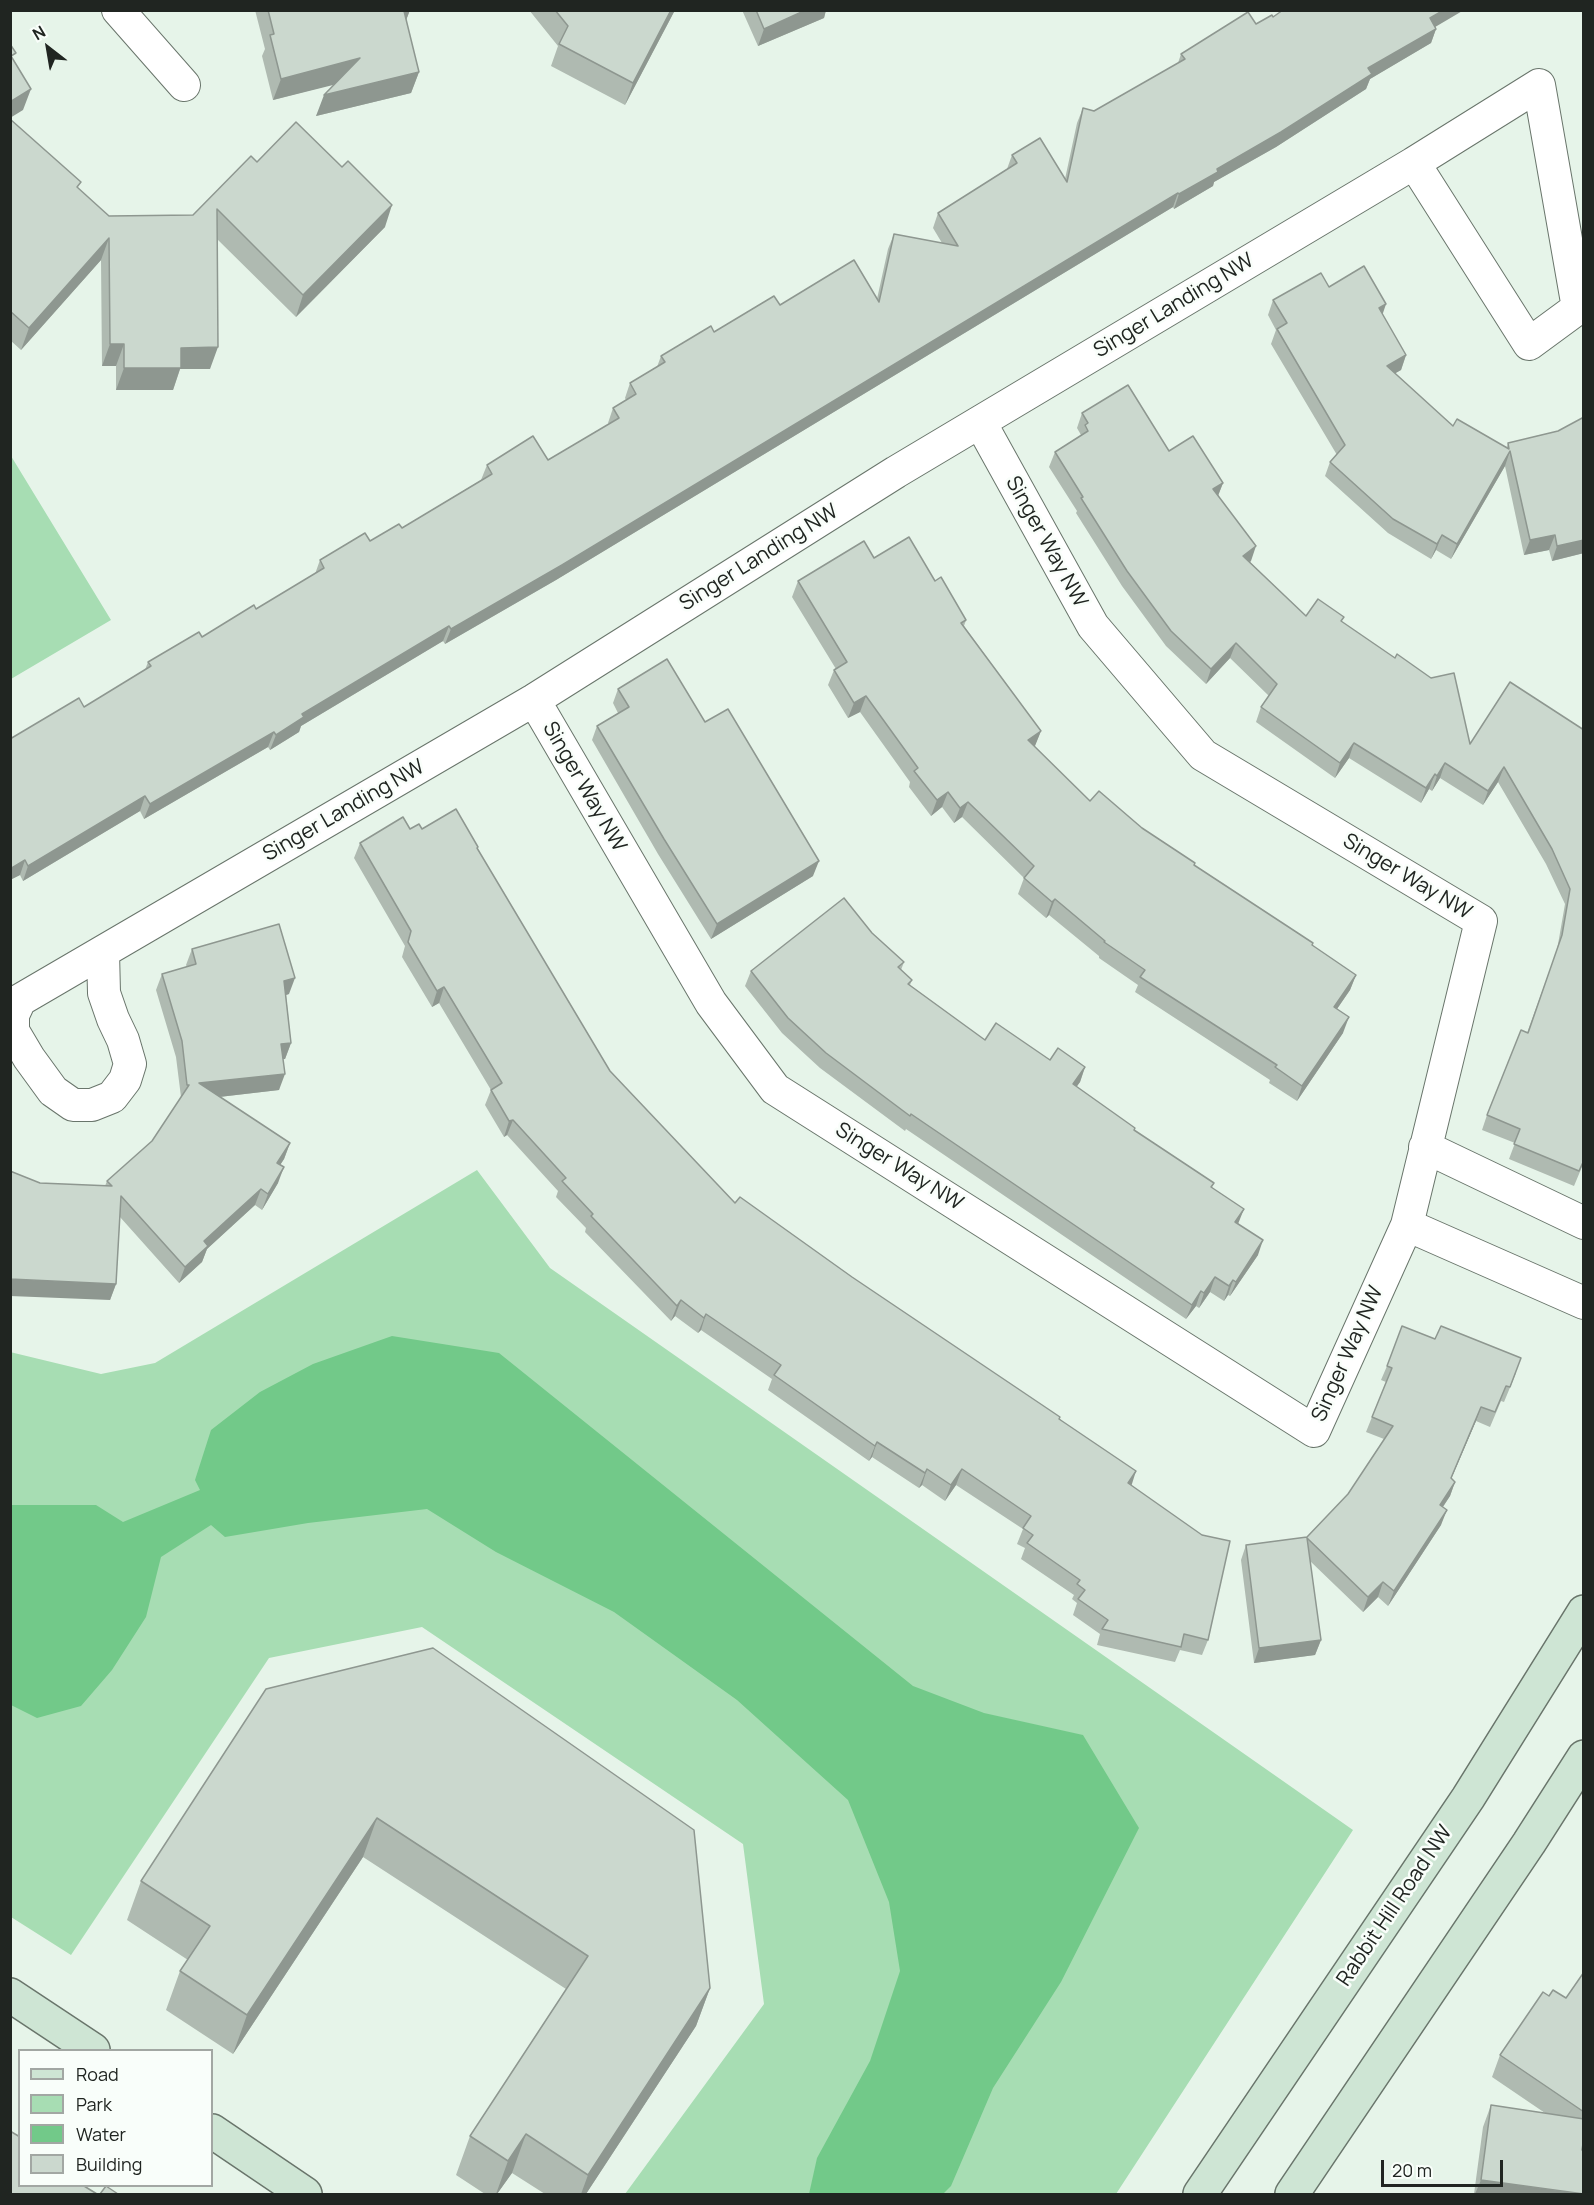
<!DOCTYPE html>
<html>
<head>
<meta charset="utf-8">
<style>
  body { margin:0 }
  #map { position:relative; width:1594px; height:2205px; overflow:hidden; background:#e6f4e9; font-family:Manrope,sans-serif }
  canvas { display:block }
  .frame { position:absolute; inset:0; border:12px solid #202521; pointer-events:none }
  .legend { position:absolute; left:18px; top:2049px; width:195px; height:138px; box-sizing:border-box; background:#f9fefa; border:2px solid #a2a7a3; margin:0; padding:8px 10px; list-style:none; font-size:18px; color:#202521 }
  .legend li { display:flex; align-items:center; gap:12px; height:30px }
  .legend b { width:30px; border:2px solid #a2a7a3 }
  .north { position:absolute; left:18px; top:18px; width:60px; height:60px; -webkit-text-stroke:4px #f9fefa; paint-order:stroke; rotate:329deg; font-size:16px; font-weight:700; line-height:24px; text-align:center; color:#202521 }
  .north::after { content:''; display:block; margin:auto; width:21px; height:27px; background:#202521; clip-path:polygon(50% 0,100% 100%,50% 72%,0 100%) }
  .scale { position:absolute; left:1381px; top:2160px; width:122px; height:27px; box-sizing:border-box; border:3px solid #202521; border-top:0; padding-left:8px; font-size:18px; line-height:21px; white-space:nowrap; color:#202521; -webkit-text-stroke:4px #f9fefa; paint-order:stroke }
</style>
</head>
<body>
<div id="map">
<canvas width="1594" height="2205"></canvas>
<div class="frame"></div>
<ul class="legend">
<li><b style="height:8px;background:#cee5d4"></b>Road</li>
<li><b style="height:16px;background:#a7ddb3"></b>Park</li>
<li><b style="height:16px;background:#72c989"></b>Water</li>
<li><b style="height:16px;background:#cbd8ce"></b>Building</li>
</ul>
<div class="north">N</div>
<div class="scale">20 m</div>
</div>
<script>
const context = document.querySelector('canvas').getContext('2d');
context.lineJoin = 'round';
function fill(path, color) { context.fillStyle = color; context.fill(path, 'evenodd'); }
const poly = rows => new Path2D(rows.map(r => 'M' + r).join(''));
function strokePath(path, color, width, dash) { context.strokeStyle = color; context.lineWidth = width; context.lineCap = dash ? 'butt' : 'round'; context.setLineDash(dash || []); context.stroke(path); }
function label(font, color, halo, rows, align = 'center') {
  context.font = font + ' Manrope,sans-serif'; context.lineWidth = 5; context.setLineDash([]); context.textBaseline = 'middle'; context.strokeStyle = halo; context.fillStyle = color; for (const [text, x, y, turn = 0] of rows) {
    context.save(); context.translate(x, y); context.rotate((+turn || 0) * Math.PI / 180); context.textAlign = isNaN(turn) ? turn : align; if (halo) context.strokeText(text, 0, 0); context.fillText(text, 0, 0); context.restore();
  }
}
fill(poly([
  [11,456,111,620,11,679,10,679],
  [477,1170,550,1268,1353,1830,1116,2194,625,2194,764,2004,743,1844,422,1627,269,1658,71,1955,11,1917,10,1352,101,1374,155,1363]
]), '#a7ddb3');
fill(poly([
  [392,1336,499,1353,913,1686,984,1713,1083,1735,1139,1828,1061,1982,993,2088,951,2186,943,2194,809,2194,817,2158,870,2061,900,1971,889,1902,848,1800,737,1700,614,1612,496,1552,427,1509,308,1523,225,1537,211,1525,161,1557,146,1617,112,1670,81,1706,37,1718,11,1705,11,1505,96,1505,123,1522,200,1490,195,1480,211,1430,260,1392,313,1364]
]), '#72c989');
const street = poly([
  [118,10,184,85],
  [534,700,711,1003,775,1089,1314,1431,1407,1225,1481,921,1203,755,1093,626,980,422],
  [103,952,104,993,113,1019,123,1040,130,1064,125,1080,112,1097,92,1105,73,1105,53,1091,29,1058,13,1031,13,1015,20,1000,534,700,896,472,1414,163,1529,344,1578,308,1539,85,1414,163],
  [1425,1147,1584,1223],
  [1407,1225,1584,1303]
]);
const secondary = poly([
  [10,1995,93,2050],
  [212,2131,305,2194],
  [1200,2194,1468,1798,1584,1612],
  [1292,2194,1529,1843,1584,1757]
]);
strokePath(street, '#69756b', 34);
strokePath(secondary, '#69756b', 36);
strokePath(street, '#fff', 32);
strokePath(secondary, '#cee5d4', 33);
fill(poly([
  [255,10,410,10,406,20,419,72,411,93,316,116,334,84,273,100,262,56,265,49],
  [529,10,675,10,625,105,551,66,558,46],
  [742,10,826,10,824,18,758,46],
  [1273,17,1436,27,1436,29,1431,43,1370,79,1366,89,1276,147,1214,182,1213,186,1174,209,1173,207,556,580,445,644,443,641,301,726,299,732,270,750,268,747,144,819,140,811,23,881,20,875,10,880,10,739,84,707,145,670,148,662,202,637,256,609,315,574,320,560,370,541,402,528,481,480,487,465,548,460,609,424,608,423,613,408,626,400,625,398,630,383,657,367,661,356,714,332,780,305,877,299,888,249,894,234,942,243,933,228,938,213,1007,169,1012,155,1065,179,1077,123,1083,108,1094,111,1178,63,1181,54,1256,24],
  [10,119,78,189,109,216,193,215,257,162,385,227,296,317,217,239,210,369,180,369,173,390,116,390,116,366,102,366,101,260,21,350,10,340],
  [1329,287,1382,314,1406,355,1401,370,1395,373,1453,426,1507,447,1508,443,1584,553,1552,561,1549,550,1524,555,1505,466,1451,559,1436,550,1431,559,1388,533,1325,476,1330,462,1337,455,1271,344,1276,330,1268,315,1273,300],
  [1082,413,1169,451,1223,483,1218,496,1251,561,1250,562,1306,616,1342,622,1470,744,1584,730,1584,1162,1574,1186,1509,1159,1515,1143,1482,1130,1487,1115,1527,1033,1557,950,1565,904,1546,864,1498,782,1483,805,1440,778,1432,791,1429,789,1421,803,1349,758,1335,778,1256,722,1261,707,1269,696,1230,658,1206,684,1166,646,1122,586,1076,513,1077,511,1049,467,1055,452,1081,435,1077,428],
  [874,558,935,581,966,620,964,626,1041,731,1034,747,1090,801,1142,828,1194,865,1356,975,1350,990,1337,1009,1343,1033,1297,1101,1269,1083,1270,1080,1135,992,1138,985,1099,958,1099,956,1049,915,1046,918,1018,894,1024,878,962,817,954,823,942,807,931,816,909,787,910,782,860,712,848,718,828,685,834,670,836,669,792,597,798,581],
  [618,689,705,722,813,876,711,939,658,854,592,740,597,726,618,713,613,703],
  [410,829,422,829,477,849,610,1071,735,1203,852,1277,1060,1419,1131,1485,1208,1640,1202,1655,1180,1650,1175,1662,1097,1645,1100,1634,1073,1615,1077,1603,1072,1599,1074,1595,1021,1559,1025,1548,1017,1544,1023,1529,956,1485,945,1501,922,1485,919,1488,872,1457,869,1461,768,1390,772,1379,701,1330,698,1333,675,1316,671,1321,585,1232,586,1228,556,1197,558,1191,507,1135,504,1137,485,1105,491,1090,439,1003,432,1007,402,957,405,946,354,858,360,843],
  [872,933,904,962,901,970,912,980,910,985,985,1040,1050,1060,1085,1067,1080,1082,1076,1087,1135,1128,1134,1131,1214,1183,1212,1187,1238,1223,1258,1255,1230,1296,1228,1295,1224,1301,1210,1292,1199,1308,1196,1306,1186,1319,906,1129,905,1131,820,1068,782,1033,745,986,751,971],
  [192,949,289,994,286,995,291,1043,285,1059,283,1059,279,1090,219,1097,290,1143,284,1159,280,1165,278,1183,262,1210,255,1205,207,1249,202,1262,179,1283,120,1217,116,1284,110,1300,40,1183,105,1186,107,1181,152,1141,181,1097,176,1057,156,990,162,974,187,967,186,965],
  [1387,1366,1516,1373,1504,1402,1501,1401,1490,1427,1476,1421,1451,1479,1455,1482,1450,1496,1443,1507,1441,1525,1388,1606,1378,1597,1363,1612,1310,1561,1321,1640,1315,1655,1254,1663,1241,1560,1246,1545,1307,1537,1348,1494,1384,1439,1366,1432,1386,1382,1381,1380],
  [266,1689,710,1988,696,2026,586,2194,545,2194,512,2173,497,2194,485,2194,456,2175,470,2136,566,1989,363,1857,233,2054,166,2010,180,1971,188,1960,127,1920,141,1881],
  [1584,1972,1584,2137,1582,2150,1584,2194,1474,2194,1483,2127,1491,2105,1545,2113,1492,2077,1500,2055,1549,1996,1566,1998]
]), '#afbab1');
fill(poly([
  [410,10,402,31,404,11],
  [671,10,675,10,625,105,633,83],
  [806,10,826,10,824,18,758,46,764,29],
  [1444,10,1464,10,1425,33,1430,18],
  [1436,29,1431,43,1370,79,1366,89,1276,147,1214,182,1213,186,1174,209,1179,194,1368,68],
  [360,58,353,80,273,100,281,79],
  [419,72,411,93,316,116,324,95],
  [31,89,23,110,10,118,10,102],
  [1178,193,1173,207,556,580,445,644,451,629],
  [392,205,385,227,296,317,303,295],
  [109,238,101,260,21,350,29,328],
  [1386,304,1381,319,1379,308],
  [110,344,124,344,116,366,102,366],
  [218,347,210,369,180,369,173,390,116,390,124,368,181,348],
  [1406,355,1401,370,1382,381,1387,366],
  [1510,451,1505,466,1451,559,1457,544],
  [1223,483,1217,498,1213,489],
  [1442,535,1436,550,1431,559,1437,544],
  [1555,535,1549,550,1524,555,1530,540],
  [1584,540,1584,553,1552,561,1557,546],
  [1256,546,1251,561,1238,571,1243,556],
  [449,626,443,641,301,726,299,732,270,750,276,735,302,714],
  [1236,643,1230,658,1206,684,1211,669],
  [866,696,860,712,848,718,854,703],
  [1041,731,1035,746,1022,756,1028,740],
  [274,732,268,747,144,819,150,804],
  [1354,743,1349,758,1335,778,1340,763],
  [1445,763,1440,778,1432,791,1437,776],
  [1504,767,1498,782,1483,805,1488,791],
  [1435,774,1429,789,1421,803,1426,788],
  [948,792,942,807,931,816,937,800],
  [145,796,140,811,23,881,28,866],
  [968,802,962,817,954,823,960,808],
  [25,860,20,875,10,880,10,869],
  [819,861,813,876,711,939,717,924],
  [1055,899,1049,915,1046,918,1052,902],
  [1356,975,1350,990,1328,1022,1334,1007],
  [295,978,289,994,279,997,284,981],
  [444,987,439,1003,432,1007,437,991],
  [1349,1017,1343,1033,1297,1101,1302,1086],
  [291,1043,285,1059,275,1060,281,1044],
  [1085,1067,1080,1082,1068,1099,1073,1084],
  [285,1074,279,1090,193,1100,199,1083],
  [513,1120,507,1135,504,1137,509,1121],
  [290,1143,284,1159,271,1179,277,1163],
  [284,1167,278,1183,262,1210,268,1194],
  [261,1189,255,1205,207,1249,202,1262,179,1283,185,1267,204,1241],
  [1244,1209,1238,1224,1235,1222],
  [1263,1240,1258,1255,1230,1296,1236,1282],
  [1215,1277,1210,1292,1199,1308,1204,1293],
  [10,1279,116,1284,110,1300,10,1296],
  [1233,1280,1228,1295,1224,1301,1229,1286],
  [1201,1291,1196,1306,1186,1319,1192,1305],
  [681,1300,675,1316,671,1321,677,1306],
  [706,1314,701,1330,698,1333,704,1318],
  [1481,1407,1476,1421,1445,1493,1451,1478],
  [877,1442,872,1457,869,1461,875,1446],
  [927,1469,922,1485,919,1488,925,1473],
  [962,1469,956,1485,945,1501,951,1485],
  [1136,1471,1131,1487,1128,1483],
  [1455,1482,1450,1496,1434,1520,1440,1505],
  [1447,1510,1441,1525,1388,1606,1394,1591],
  [1383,1582,1378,1597,1363,1612,1368,1597],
  [1321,1640,1315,1655,1254,1663,1259,1648],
  [377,1818,363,1857,233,2054,247,2015],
  [710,1988,696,2026,586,2194,581,2194,588,2175],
  [526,2134,512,2173,497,2194,496,2194,508,2161],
  [1481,2180,1581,2194,1475,2194]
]), '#8e9790');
const building = poly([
  [268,10,407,10,404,11,419,72,324,95,360,58,281,79,270,35,274,34,268,10],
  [555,10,671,10,633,83,559,44,568,26,555,10],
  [756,10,806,10,764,29,756,10],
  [1283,10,1444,10,1430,18,1436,29,1368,68,1372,74,1281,132,1217,169,1218,172,1179,194,1178,193,562,565,451,629,449,626,302,714,304,717,276,735,274,732,150,804,145,796,28,866,25,860,10,869,10,739,79,698,84,707,151,666,148,662,199,632,202,637,254,605,256,609,324,568,320,560,365,533,370,541,399,524,402,528,492,474,487,465,533,436,548,460,619,418,613,408,636,394,630,383,665,362,661,356,711,326,714,332,774,296,780,305,854,260,879,302,894,234,958,246,938,213,1017,163,1012,155,1040,138,1067,182,1083,108,1094,111,1185,59,1181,54,1248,12,1256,24,1272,15,1273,17,1283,10],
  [10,44,16,53,11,56,31,89,10,102,10,44],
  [10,119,81,182,77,187,109,216,193,215,251,156,257,162,296,122,342,167,348,161,392,205,303,295,217,209,218,347,181,348,181,368,124,368,124,344,110,344,109,238,29,328,10,311,10,119],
  [1364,266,1386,304,1379,308,1406,355,1387,366,1453,426,1457,419,1509,449,1508,443,1558,431,1584,417,1584,540,1557,546,1555,535,1530,540,1510,451,1457,544,1442,535,1437,544,1393,519,1330,462,1345,445,1277,329,1287,323,1273,300,1321,273,1329,287,1364,266],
  [1128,385,1169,451,1193,436,1223,483,1213,489,1256,546,1243,556,1306,616,1318,599,1344,617,1341,621,1395,658,1397,654,1431,678,1454,673,1470,744,1510,682,1584,730,1584,1160,1579,1171,1514,1144,1520,1129,1487,1115,1521,1030,1528,1033,1562,935,1570,889,1552,849,1504,767,1488,791,1445,763,1437,776,1435,774,1426,788,1354,743,1340,763,1261,707,1277,684,1236,643,1211,669,1171,631,1127,571,1081,498,1083,497,1055,452,1088,431,1085,425,1088,423,1082,413,1128,385],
  [909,537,935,581,941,577,966,620,961,623,1041,731,1028,740,1090,801,1099,791,1142,828,1195,863,1194,865,1313,943,1312,945,1356,975,1334,1007,1349,1017,1302,1086,1275,1067,1277,1065,1140,977,1145,970,1104,942,1105,941,1055,899,1052,902,1024,878,1034,866,968,802,960,808,948,792,937,800,914,771,918,768,866,696,854,703,834,670,847,662,798,581,864,541,874,558,909,537],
  [667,659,705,722,728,709,819,861,717,924,664,839,597,726,629,707,618,689,667,659],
  [456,809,478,847,477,848,610,1071,735,1203,740,1197,852,1277,1060,1417,1059,1419,1136,1471,1128,1483,1202,1535,1230,1541,1208,1640,1184,1634,1181,1647,1102,1629,1108,1620,1078,1599,1085,1590,1077,1584,1080,1580,1027,1543,1033,1535,1023,1528,1031,1516,962,1469,951,1485,927,1469,925,1473,877,1442,875,1446,774,1375,781,1365,706,1314,704,1318,681,1300,677,1306,591,1216,593,1214,562,1181,566,1178,513,1120,509,1121,491,1090,502,1083,444,987,437,991,408,942,411,931,360,843,403,817,410,829,419,824,422,829,456,809],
  [844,898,872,933,904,962,898,967,912,980,908,984,985,1040,996,1023,1050,1060,1058,1048,1085,1067,1073,1084,1135,1128,1134,1130,1214,1183,1211,1187,1244,1209,1235,1222,1263,1240,1236,1282,1233,1280,1229,1286,1215,1277,1204,1293,1201,1291,1192,1305,911,1114,910,1116,826,1053,788,1018,751,971,844,898],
  [279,924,295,978,284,981,291,1043,281,1044,285,1074,199,1083,290,1143,277,1163,284,1167,268,1194,261,1189,204,1241,208,1246,185,1267,121,1196,116,1284,10,1279,10,1171,40,1183,112,1186,107,1181,152,1141,189,1085,187,1085,182,1041,162,974,196,964,192,949,279,924],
  [1402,1326,1435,1339,1441,1326,1521,1358,1510,1387,1506,1386,1495,1412,1481,1407,1451,1478,1455,1482,1440,1505,1447,1510,1394,1591,1383,1582,1368,1597,1307,1538,1321,1640,1259,1648,1246,1545,1307,1537,1348,1494,1393,1426,1372,1417,1392,1368,1387,1366,1402,1326],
  [433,1648,694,1830,710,1988,588,2175,526,2134,508,2161,470,2136,588,1956,377,1818,247,2015,180,1971,210,1926,141,1881,266,1689,433,1648],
  [1584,1972,1584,2112,1500,2055,1543,1992,1549,1996,1553,1990,1566,1998,1584,1972],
  [1491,2105,1584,2119,1584,2137,1582,2150,1584,2150,1584,2194,1481,2180,1491,2105],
  [10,2131,20,2137,20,2186,84,2186,97,2194,10,2194,10,2131],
  [106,2186,118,2194,100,2194,106,2186]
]);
fill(building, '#cbd8ce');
strokePath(building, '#8e9790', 1.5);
label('21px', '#202521', '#f9fefa', [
  ["Singer Landing NW",1174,306,-31],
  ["Singer Way NW",1046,542,61],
  ["Singer Landing NW",759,558,-32],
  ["Singer Way NW",584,787,60],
  ["Singer Landing NW",344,811,-30],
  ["Singer Way NW",1407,877,31],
  ["Singer Way NW",899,1167,32],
  ["Singer Way NW",1348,1354,-66],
  ["Rabbit Hill Road NW",1395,1906,-56]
]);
</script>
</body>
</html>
